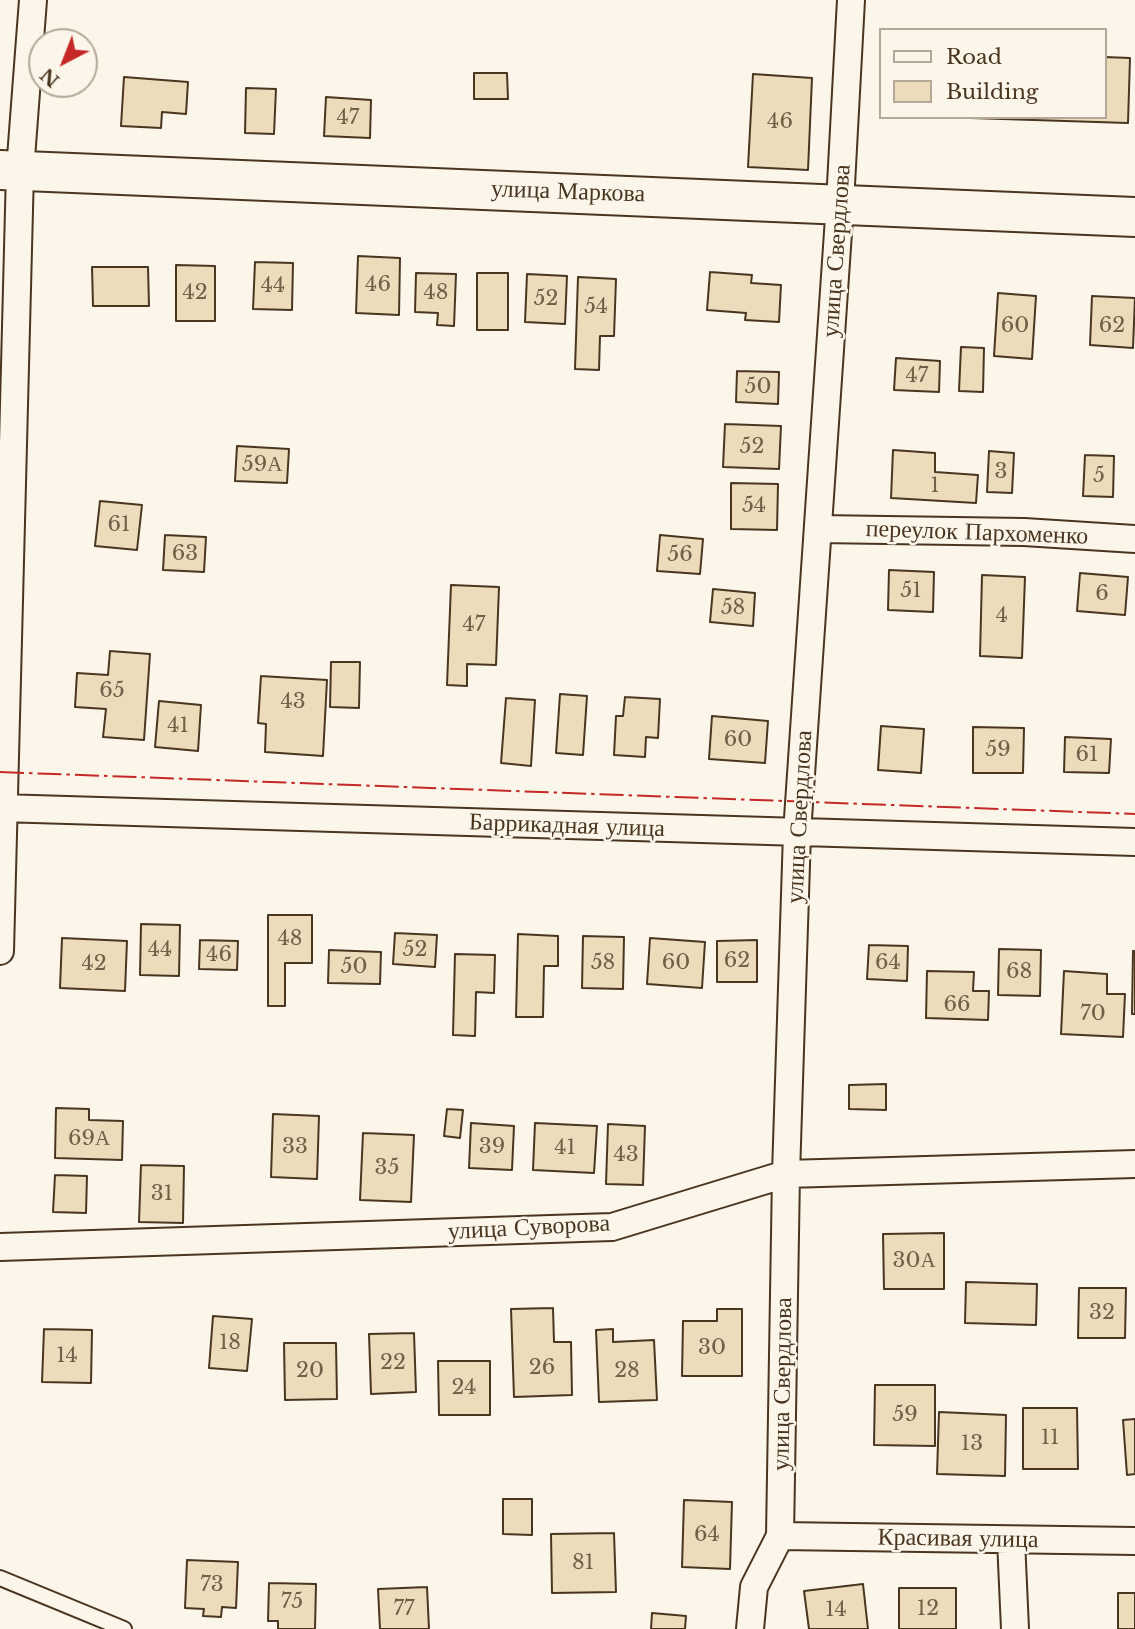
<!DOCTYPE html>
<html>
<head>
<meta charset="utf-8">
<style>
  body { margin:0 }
  #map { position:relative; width:1135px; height:1629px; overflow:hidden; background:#fbf6e9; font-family:"Libre Baskerville",serif }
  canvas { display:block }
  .legend { position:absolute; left:879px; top:28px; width:228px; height:91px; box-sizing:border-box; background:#fbf6e9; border:2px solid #b4a999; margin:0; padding:9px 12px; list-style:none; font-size:21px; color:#4a3520 }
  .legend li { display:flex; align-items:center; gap:14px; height:35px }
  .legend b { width:35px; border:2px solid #b4a999 }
  .north { position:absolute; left:28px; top:28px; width:70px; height:70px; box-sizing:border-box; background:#fbf6e9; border:2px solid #b4a999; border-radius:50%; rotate:222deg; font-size:19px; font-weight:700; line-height:28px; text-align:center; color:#4a3520 }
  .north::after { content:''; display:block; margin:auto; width:24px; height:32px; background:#c62828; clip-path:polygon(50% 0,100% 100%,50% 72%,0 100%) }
</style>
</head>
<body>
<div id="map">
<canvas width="1135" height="1629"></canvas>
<ul class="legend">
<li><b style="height:9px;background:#fbf6e9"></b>Road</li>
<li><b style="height:19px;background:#ecdcbc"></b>Building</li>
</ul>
<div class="north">N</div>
</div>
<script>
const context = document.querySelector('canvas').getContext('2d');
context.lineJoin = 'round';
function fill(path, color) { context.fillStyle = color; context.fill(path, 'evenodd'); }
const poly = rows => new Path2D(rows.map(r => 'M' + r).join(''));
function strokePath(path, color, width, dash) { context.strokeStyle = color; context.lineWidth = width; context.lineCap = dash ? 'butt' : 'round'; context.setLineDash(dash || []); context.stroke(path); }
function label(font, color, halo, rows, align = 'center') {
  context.font = font + ' "Libre Baskerville",serif'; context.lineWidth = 5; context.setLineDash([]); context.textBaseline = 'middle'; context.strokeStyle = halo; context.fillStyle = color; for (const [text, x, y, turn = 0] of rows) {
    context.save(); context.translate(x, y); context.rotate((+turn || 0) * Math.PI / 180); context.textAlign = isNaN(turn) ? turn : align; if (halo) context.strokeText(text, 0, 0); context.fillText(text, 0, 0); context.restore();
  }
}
const building = poly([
  [1105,57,1130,58,1128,123,939,117,1105,117,1105,57],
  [474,73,507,73,508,99,474,99,474,73],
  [753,74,812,78,808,170,748,167,753,74],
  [124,77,188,82,186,114,162,112,161,128,121,126,124,77],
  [246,88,276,89,274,134,245,133,246,88],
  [326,97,371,100,370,138,324,136,326,97],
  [358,256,400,258,399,315,356,313,358,256],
  [255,262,293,263,292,310,253,309,255,262],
  [176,265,215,266,215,321,176,321,176,265],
  [92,267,148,267,149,306,93,306,92,267],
  [710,272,752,275,751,283,781,285,779,322,745,320,746,313,707,310,710,272],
  [416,273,456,274,454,326,437,325,438,313,415,312,416,273],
  [477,273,508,273,508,330,477,330,477,273],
  [527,274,567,276,565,324,525,322,527,274],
  [578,277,616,279,614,336,600,336,599,370,575,369,578,277],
  [998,293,1036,296,1032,359,994,356,998,293],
  [1092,296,1135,298,1133,348,1090,345,1092,296],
  [961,347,984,348,983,392,959,391,961,347],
  [896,358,940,361,939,392,894,390,896,358],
  [737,371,779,372,778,404,736,402,737,371],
  [725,424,781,426,779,469,723,467,725,424],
  [237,446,289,449,287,483,235,481,237,446],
  [893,450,935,453,935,472,978,475,976,503,891,498,893,450],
  [989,451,1014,453,1012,493,987,492,989,451],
  [1085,455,1114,456,1113,497,1083,496,1085,455],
  [731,483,778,484,777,530,731,529,731,483],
  [100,501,142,505,137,550,95,546,100,501],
  [165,535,206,537,204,572,163,570,165,535],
  [660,535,703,539,700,574,657,571,660,535],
  [889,570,934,572,933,612,888,610,889,570],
  [1080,573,1128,577,1125,615,1077,611,1080,573],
  [982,575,1025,577,1022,658,980,656,982,575],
  [451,585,499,587,496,665,467,664,467,686,447,685,451,585],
  [713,589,755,593,753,626,710,622,713,589],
  [110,651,150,654,144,740,103,737,106,709,75,707,77,673,108,675,110,651],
  [331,662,360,662,359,708,330,707,331,662],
  [261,676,327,680,323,756,265,752,266,724,258,723,261,676],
  [560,694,587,696,583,755,556,753,560,694],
  [625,697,660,699,658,738,646,737,645,757,614,755,616,716,623,716,625,697],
  [506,698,535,700,531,766,501,763,506,698],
  [159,701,201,705,198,751,155,747,159,701],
  [712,716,768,721,765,763,709,759,712,716],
  [881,726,924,729,921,773,878,770,881,726],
  [973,727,1024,728,1023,773,973,773,973,727],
  [1065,737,1111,739,1109,773,1064,772,1065,737],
  [268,915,312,915,312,963,285,963,285,1006,268,1006,268,915],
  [141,924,180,925,179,976,140,975,141,924],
  [395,933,437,935,435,967,393,964,395,933],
  [518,934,558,936,558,966,544,966,543,1017,516,1017,518,934],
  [583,936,624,937,623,989,582,988,583,936],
  [62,938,127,941,125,991,60,988,62,938],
  [650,938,705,942,702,988,647,984,650,938],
  [200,940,238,941,237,970,199,969,200,940],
  [757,940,757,982,717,982,717,941,757,940],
  [869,945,908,946,907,981,867,979,869,945],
  [999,949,1041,950,1040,996,998,995,999,949],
  [329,950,381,952,380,984,328,983,329,950],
  [1133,951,1135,951,1135,1014,1132,1014,1133,951],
  [455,954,495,955,494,993,476,992,475,1036,453,1035,455,954],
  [927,971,974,972,973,991,989,991,988,1020,926,1018,927,971],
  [1064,971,1107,974,1107,994,1125,994,1123,1037,1061,1034,1064,971],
  [886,1084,886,1110,849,1109,849,1085,886,1084],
  [56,1108,89,1109,89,1120,123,1121,122,1160,55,1158,56,1108],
  [447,1109,463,1110,460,1138,444,1136,447,1109],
  [273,1114,319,1116,317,1179,271,1177,273,1114],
  [471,1123,514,1126,512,1170,469,1168,471,1123],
  [535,1123,597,1126,594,1173,533,1170,535,1123],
  [608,1124,645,1126,643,1185,606,1184,608,1124],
  [363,1133,414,1135,411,1202,360,1200,363,1133],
  [141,1165,184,1166,183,1223,139,1222,141,1165],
  [55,1175,87,1176,86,1213,53,1212,55,1175],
  [944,1233,944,1289,884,1289,883,1234,944,1233],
  [966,1282,1037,1284,1036,1325,965,1323,966,1282],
  [1079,1288,1126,1288,1125,1338,1078,1338,1079,1288],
  [553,1308,554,1342,571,1342,572,1395,514,1397,511,1309,553,1308],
  [717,1309,742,1309,742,1376,682,1376,683,1321,717,1321,717,1309],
  [213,1316,252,1319,247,1371,209,1368,213,1316],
  [44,1329,92,1330,91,1383,42,1382,44,1329],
  [613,1329,613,1342,654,1340,657,1400,599,1402,596,1330,613,1329],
  [414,1333,416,1392,371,1394,369,1334,414,1333],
  [284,1343,336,1343,337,1399,285,1400,284,1343],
  [438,1361,490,1361,490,1415,439,1415,438,1361],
  [875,1385,935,1385,935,1446,874,1445,875,1385],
  [1023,1408,1077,1408,1078,1469,1023,1469,1023,1408],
  [939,1412,1006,1415,1005,1476,937,1474,939,1412],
  [1135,1419,1135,1474,1127,1475,1123,1420,1135,1419],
  [503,1499,532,1499,532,1535,503,1534,503,1499],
  [684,1500,732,1502,730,1569,682,1567,684,1500],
  [614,1533,616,1592,552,1593,551,1534,614,1533],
  [187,1560,238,1562,236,1608,222,1607,221,1617,203,1616,204,1609,185,1608,187,1560],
  [269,1583,316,1584,315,1629,278,1629,278,1621,268,1621,269,1583],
  [863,1584,868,1629,809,1629,804,1591,863,1584],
  [427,1587,429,1629,380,1629,378,1589,427,1587],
  [899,1588,956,1588,956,1629,899,1629,899,1588],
  [1118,1593,1135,1593,1135,1629,1118,1629,1118,1593],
  [652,1613,686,1616,685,1629,651,1629,652,1613]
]);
fill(building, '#ecdcbc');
strokePath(building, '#4a3520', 2);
const lane = poly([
  [0,1578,124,1629]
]);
const street = poly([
  [818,529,1024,532,1135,539],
  [0,808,1135,842],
  [0,951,20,171,33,0],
  [0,1247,612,1227,786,1174,1135,1164],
  [780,1536,1135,1541],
  [1011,1540,1015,1629],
  [750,1629,754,1587,780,1536,786,1174,797,833,840,203,851,0]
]);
const secondary = poly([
  [0,170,1135,217]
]);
strokePath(lane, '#4a3520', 18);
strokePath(street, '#4a3520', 30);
strokePath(secondary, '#4a3520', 42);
strokePath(lane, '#fbf6e9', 14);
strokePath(street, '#fbf6e9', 26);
strokePath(secondary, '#fbf6e9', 38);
strokePath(poly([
  [0,772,1135,814]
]), '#c62828', 2, [24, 5, 3.5, 5]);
label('21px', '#725f47', null, [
  ["47",348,118],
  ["46",780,122],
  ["46",378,285],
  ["44",273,286],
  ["42",195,293],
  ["48",436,293],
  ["52",546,299],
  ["54",596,307],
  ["60",1015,326],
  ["62",1112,326],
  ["47",917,376],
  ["50",758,387],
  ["52",752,447],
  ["59А",262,465],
  ["3",1001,472],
  ["5",1099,476],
  ["1",935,486],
  ["54",754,506],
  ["61",119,525],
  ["63",185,554],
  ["56",680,555],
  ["51",911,591],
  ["6",1102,594],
  ["58",733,608],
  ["4",1002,616],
  ["47",474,625],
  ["65",112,691],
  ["43",293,702],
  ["41",178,726],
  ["60",738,740],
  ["59",998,750],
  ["61",1087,755],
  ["48",290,939],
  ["44",160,950],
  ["52",415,950],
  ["46",219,955],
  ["62",737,961],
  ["58",603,963],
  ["60",676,963],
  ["64",888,963],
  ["42",94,964],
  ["50",354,967],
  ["68",1019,972],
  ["66",957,1005],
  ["70",1093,1014],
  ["69А",89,1139],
  ["33",295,1147],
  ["39",492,1147],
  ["41",565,1148],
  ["43",626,1155],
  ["35",387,1168],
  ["31",162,1194],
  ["30А",914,1261],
  ["32",1102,1313],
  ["18",230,1343],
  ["30",712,1348],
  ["14",67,1356],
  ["22",393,1363],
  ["26",542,1368],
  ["20",310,1371],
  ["28",627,1371],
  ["24",464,1388],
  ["59",905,1415],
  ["11",1050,1438],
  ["13",972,1444],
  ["64",707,1535],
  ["81",583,1563],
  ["73",212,1585],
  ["75",292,1602],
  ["77",404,1609],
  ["12",928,1609],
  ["14",836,1610]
]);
label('24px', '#4a3520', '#fbf6e9', [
  ["улица Маркова",568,192,2],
  ["улица Свердлова",837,251,-86],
  ["переулок Пархоменко",977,533,2],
  ["улица Свердлова",800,817,-87],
  ["Баррикадная улица",567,826,2],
  ["улица Суворова",529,1228,-3],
  ["улица Свердлова",783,1384,-89],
  ["Красивая улица",958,1539,1]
]);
</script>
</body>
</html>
